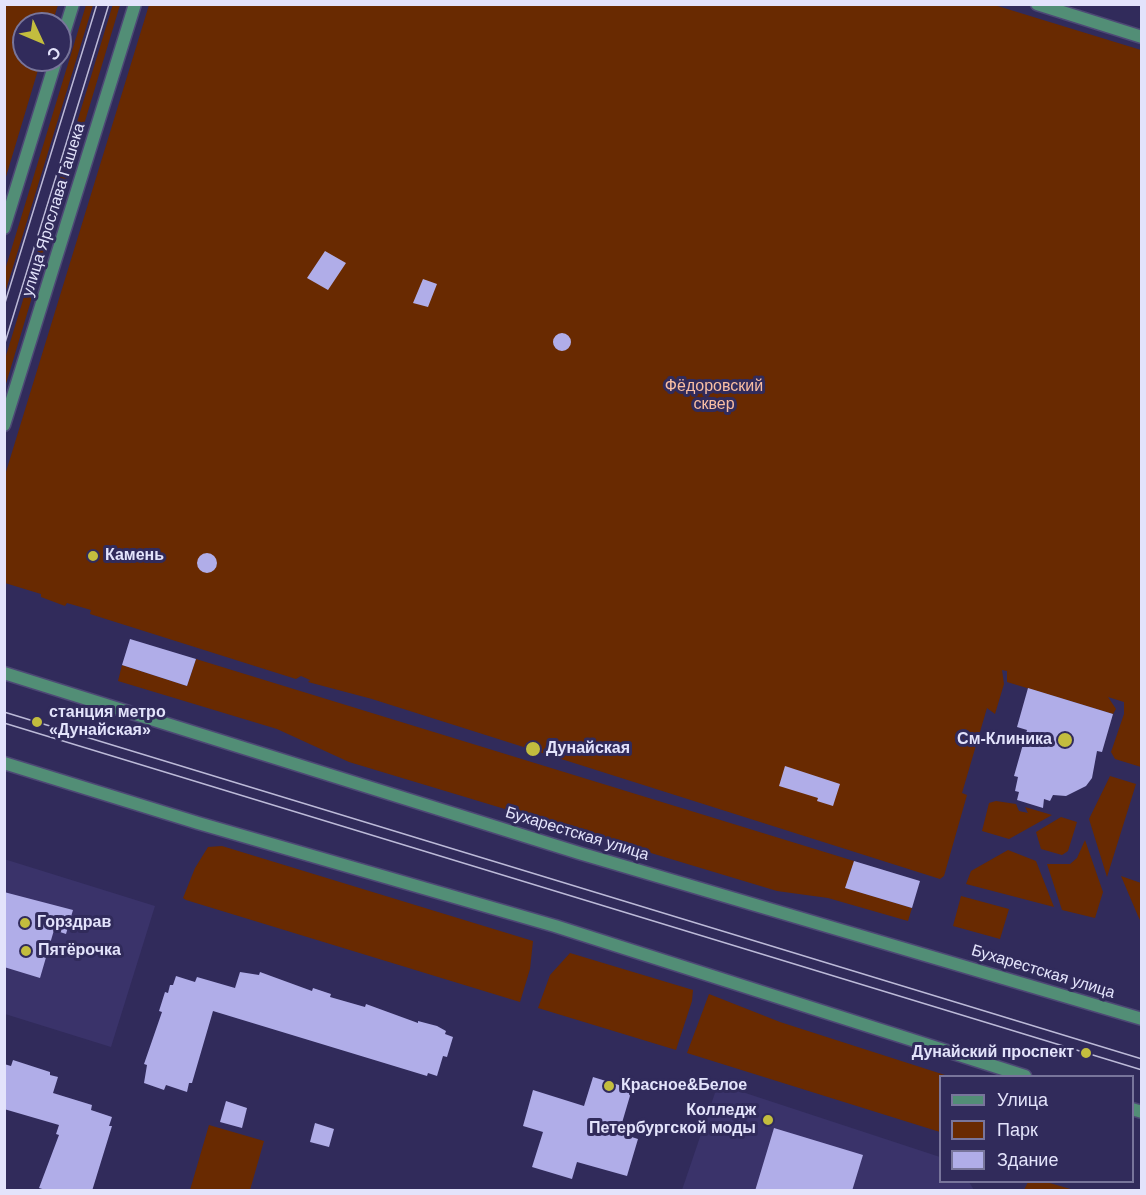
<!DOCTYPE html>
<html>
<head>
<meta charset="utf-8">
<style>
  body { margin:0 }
  #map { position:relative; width:1146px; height:1195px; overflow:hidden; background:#312b5b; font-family:Helvetica,sans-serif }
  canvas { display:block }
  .frame { position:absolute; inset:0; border:6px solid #e3e3fb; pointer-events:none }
  .legend { position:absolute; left:939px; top:1075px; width:195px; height:108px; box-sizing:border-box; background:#312b5b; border:2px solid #78759b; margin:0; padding:8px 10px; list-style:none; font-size:18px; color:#e3e3fb }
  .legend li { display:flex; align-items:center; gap:12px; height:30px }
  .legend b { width:30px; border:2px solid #78759b }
  .north { position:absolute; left:12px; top:12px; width:60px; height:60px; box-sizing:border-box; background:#312b5b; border:2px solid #78759b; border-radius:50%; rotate:134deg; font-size:16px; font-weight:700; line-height:24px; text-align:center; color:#e3e3fb }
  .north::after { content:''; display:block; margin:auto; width:21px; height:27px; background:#c3bd3e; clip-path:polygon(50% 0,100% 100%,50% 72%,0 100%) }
</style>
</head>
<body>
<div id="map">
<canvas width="1146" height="1195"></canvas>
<div class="frame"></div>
<ul class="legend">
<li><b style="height:8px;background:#528e76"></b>Улица</li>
<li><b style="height:16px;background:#692a01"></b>Парк</li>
<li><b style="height:16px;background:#b0ade8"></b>Здание</li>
</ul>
<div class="north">С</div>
</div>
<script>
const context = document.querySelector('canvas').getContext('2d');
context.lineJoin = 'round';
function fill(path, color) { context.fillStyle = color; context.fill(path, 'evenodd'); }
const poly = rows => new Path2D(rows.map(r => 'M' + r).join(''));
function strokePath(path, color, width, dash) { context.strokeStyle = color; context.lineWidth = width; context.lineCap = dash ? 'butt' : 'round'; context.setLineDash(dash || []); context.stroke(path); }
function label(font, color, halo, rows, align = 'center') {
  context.font = font + ' Helvetica,sans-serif'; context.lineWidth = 6; context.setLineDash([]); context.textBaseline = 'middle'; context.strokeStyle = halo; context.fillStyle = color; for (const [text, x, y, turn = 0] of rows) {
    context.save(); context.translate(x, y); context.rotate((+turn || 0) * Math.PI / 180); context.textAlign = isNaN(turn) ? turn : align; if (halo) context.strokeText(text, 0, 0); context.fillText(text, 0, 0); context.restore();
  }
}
fill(poly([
  [4,859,155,906,111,1047,5,1014],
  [718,1084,940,1157,940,1182,969,1182,974,1190,682,1190]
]), '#3a336a');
fill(poly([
  [5,4,58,5,52,24,24,24,24,60,41,60,5,180],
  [113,4,120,5,5,387,5,359],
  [991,4,1141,50,1141,767,1115,759,1111,752,1124,714,1124,702,1108,697,1116,709,1113,714,1007,682,1007,671,1002,670,1004,684,995,714,987,708,962,793,967,795,944,876,940,879,372,699,308,682,310,680,301,676,296,679,90,614,91,610,67,603,65,606,41,597,41,594,5,583,5,475,149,5],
  [86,5,93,5,5,293,5,270],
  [196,659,854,861,846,888,912,908,908,921,828,898,777,891,349,762,277,729,118,681,122,665,187,686],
  [1110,776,1136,784,1107,877,1089,819],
  [996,801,1016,804,1019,811,1028,813,1025,807,1052,815,1009,839,982,831,989,803],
  [1061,817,1077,822,1068,851,1062,855,1041,849,1036,832],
  [1085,840,1103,892,1095,918,1062,910,1047,864,1070,864,1077,858],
  [222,846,533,941,530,969,520,1002,186,900,183,898,195,868,208,847],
  [1008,850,1036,861,1054,907,966,884,971,871],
  [1121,876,1141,883,1141,922,1138,916],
  [961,896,1009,909,1000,939,953,926],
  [570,953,693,990,692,1001,676,1050,538,1008,550,975],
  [709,994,780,1022,948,1076,940,1076,940,1132,687,1053],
  [209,1125,264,1141,250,1190,190,1190],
  [1028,1182,1046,1182,1074,1190,1024,1190]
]), '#692a01');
fill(poly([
  [325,251,346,263,328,290,307,278],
  [423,279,437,284,428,307,413,303],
  '553 342a9 9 0 1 1 18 0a9 9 0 1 1-18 0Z',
  '197 563a10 10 0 1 1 20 0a10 10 0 1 1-20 0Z',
  [130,639,196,659,187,686,122,665],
  [1028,688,1113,714,1102,752,1097,751,1092,778,1086,786,1066,796,1053,795,1050,801,1044,799,1043,808,1017,800,1019,792,1015,791,1018,777,1014,776,1027,730,1017,727],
  [785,766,840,784,833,806,817,801,818,798,779,786],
  [854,861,920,881,912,908,845,888],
  [4,892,73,910,66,934,54,930,40,978,4,967],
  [240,972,259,975,260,972,312,991,313,988,331,994,330,997,365,1007,366,1004,418,1023,418,1021,437,1026,446,1031,445,1034,453,1037,447,1057,443,1056,437,1076,428,1073,427,1076,213,1011,192,1083,189,1083,187,1092,166,1085,164,1090,144,1083,147,1065,144,1064,162,1012,159,1011,165,992,168,993,170,985,173,985,176,976,195,982,197,977,235,988],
  [13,1060,50,1072,50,1075,58,1077,53,1093,92,1105,91,1110,112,1117,109,1126,112,1126,92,1191,49,1191,39,1188,59,1135,56,1134,59,1125,4,1109,4,1064,11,1066],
  [593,1077,632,1089,619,1133,638,1139,627,1176,577,1162,572,1179,532,1167,543,1132,523,1126,533,1090,584,1106],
  [226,1101,247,1108,242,1128,220,1122],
  [315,1123,334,1129,329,1147,310,1142],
  [774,1128,863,1155,852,1191,755,1191]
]), '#b0ade8');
const minor = poly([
  [1037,4,1142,37]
]);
const tertiary = poly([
  [60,46,73,4],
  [4,228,56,60],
  [4,425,135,4],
  [4,673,579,853,1142,1019],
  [4,763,198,823,555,926,1025,1076],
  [1132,1109,1142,1112]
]);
strokePath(minor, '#4d4875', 15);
strokePath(tertiary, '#4d4875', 15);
strokePath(minor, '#528e76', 12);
strokePath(tertiary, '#528e76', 12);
strokePath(poly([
  [4,306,97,4],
  [4,346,109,4],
  [4,712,1142,1059],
  [4,723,1142,1070]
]), '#bcbad8', 1.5);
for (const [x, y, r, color] of [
  [93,556,6,"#c3bd3e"],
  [37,722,6,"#c3bd3e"],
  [1065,740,8,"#c3bd3e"],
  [533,749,8,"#c3bd3e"],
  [25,923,6,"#c3bd3e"],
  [26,951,6,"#c3bd3e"],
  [1086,1053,6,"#c3bd3e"],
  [609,1086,6,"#c3bd3e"],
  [768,1120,6,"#c3bd3e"]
]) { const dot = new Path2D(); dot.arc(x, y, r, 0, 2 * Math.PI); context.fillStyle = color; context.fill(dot); strokePath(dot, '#312b5b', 2); }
label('16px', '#e3e3fb', '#312b5b', [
  ["улица Ярослава Гашека",54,210,-73],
  ["Бухарестская улица",577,834,17],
  ["Бухарестская улица",1043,972,17]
]);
label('16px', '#f9bea3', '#312b5b', [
  ["Фёдоровский",714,387],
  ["сквер",714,405]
]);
label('bold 16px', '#e3e3fb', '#312b5b', [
  ["Камень",105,556],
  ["станция метро",49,713],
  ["«Дунайская»",49,731],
  ["См-Клиника",1052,740,"right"],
  ["Дунайская",546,749],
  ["Горздрав",37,923],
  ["Пятёрочка",38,951],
  ["Дунайский проспект",1074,1053,"right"],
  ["Красное&Белое",621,1086],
  ["Колледж",756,1111,"right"],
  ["Петербургской моды",756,1129,"right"]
], 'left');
</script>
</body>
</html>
